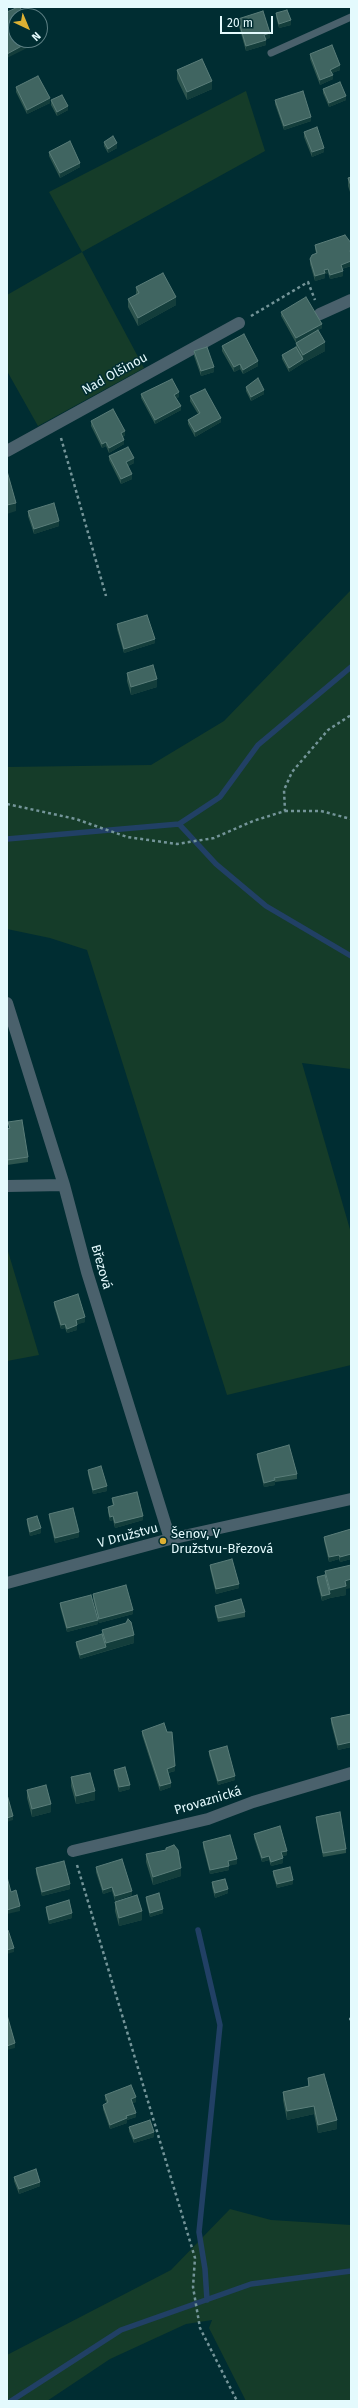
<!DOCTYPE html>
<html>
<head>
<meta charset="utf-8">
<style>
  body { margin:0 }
  #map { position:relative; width:358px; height:2408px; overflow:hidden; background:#002d32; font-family:"Fira Sans",sans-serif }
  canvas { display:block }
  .frame { position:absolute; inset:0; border:8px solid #e4fafd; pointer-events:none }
  .north { position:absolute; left:8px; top:8px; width:40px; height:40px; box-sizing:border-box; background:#002d32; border:1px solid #5b7f83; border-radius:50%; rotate:136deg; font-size:11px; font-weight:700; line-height:16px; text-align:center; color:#e4fafd }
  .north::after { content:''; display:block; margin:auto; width:14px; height:18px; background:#ddb133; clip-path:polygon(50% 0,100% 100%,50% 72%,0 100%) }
  .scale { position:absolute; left:220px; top:16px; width:53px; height:18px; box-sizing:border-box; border:2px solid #e4fafd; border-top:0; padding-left:5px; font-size:12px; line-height:14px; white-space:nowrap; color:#e4fafd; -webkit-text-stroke:3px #002d32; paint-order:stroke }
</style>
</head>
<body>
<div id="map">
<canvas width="358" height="2408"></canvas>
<div class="frame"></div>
<div class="north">N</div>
<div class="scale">20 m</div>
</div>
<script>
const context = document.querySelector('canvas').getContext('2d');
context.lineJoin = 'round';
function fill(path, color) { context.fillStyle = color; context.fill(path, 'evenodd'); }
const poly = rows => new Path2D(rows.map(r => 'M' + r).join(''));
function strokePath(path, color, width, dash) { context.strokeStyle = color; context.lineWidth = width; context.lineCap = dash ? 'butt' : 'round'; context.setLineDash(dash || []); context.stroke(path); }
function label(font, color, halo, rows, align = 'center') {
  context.font = font + ' "Fira Sans",sans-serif'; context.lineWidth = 3; context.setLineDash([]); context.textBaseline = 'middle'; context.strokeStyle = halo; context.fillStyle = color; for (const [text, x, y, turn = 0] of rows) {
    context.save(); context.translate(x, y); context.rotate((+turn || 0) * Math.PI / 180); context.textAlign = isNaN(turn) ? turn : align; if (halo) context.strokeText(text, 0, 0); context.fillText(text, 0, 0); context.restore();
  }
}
fill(poly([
  [246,91,265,151,82,252,144,368,38,426,7,371,7,295,82,252,49,192],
  [351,590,351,1069,302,1063,351,1233,351,1365,227,1395,87,950,50,938,7,929,7,767,151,765,224,721],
  [7,1248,39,1355,7,1361],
  [230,2209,271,2220,351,2225,351,2401,246,2401,209,2328,212,2320,186,2324,110,2359,47,2401,7,2401,7,2355,171,2270]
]), '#153c29');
strokePath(poly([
  [179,824,220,797,258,745,351,667],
  [7,839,179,824,216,864,266,906,351,956],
  [198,1930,220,2025,199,2232,205,2269,207,2300],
  [11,2401,121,2330,251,2284,351,2271]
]), '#214065', 5.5);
strokePath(poly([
  [251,316,308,282,315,300],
  [61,438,106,596],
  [7,804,76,819,127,837,177,844,214,838,253,821,285,811,284,790,292,772,328,730,351,715],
  [285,811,321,811,351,819],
  [77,1865,195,2258,193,2287,200,2328,237,2401],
  [349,2019,351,2019]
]), '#749599', 2.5, [3, 3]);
strokePath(poly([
  [271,53,351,17]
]), '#4a616c', 7);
strokePath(poly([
  [320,314,351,300],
  [7,451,239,323],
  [7,1003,64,1185,87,1272,170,1539],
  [7,1186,64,1185],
  [7,1583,170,1539,351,1499],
  [73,1851,208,1819,253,1802,351,1773]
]), '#4a616c', 12);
fill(poly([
  [276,13,291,25,279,28,276,17],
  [238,19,270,38,265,39,266,45,246,51,238,23],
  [310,54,340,70,332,73,333,79,320,85,310,59],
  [177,70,212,89,187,100,177,79],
  [16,87,50,103,27,114,16,92],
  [323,89,346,100,329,107,323,93],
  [51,100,68,110,57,116,51,105],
  [275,100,311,121,284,130,275,104],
  [304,132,324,152,312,157,304,137],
  [104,142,117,148,108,153,104,146],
  [49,152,80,167,60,178,49,156],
  [351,177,351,195,348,186,348,178],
  [315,245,351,266,342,269,343,276,330,279,328,273,325,274,325,278,315,281,310,264,310,259,316,253,315,249],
  [136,287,176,305,138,326,128,307,128,299,136,295],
  [281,312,322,328,318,330,325,351,303,363,289,372,282,359,282,355,296,347,296,343,281,316],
  [222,346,258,366,243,374,240,369,234,372,222,351],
  [194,351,214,372,201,376,194,356],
  [246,387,264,394,251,401,246,391],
  [141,394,179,397,176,398,181,410,155,424,141,398],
  [190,396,221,422,195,437,188,424,188,420,198,414,190,401],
  [91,421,125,435,123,437,124,444,109,453,106,446,102,448,91,426],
  [109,456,134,463,128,466,132,479,121,484,109,460],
  [28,511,59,526,34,534,28,516],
  [117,624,155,643,124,653,117,629],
  [127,673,157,687,131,695,127,681],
  [8,1122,28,1157,28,1162,7,1165,7,1129,9,1129],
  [54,1302,85,1322,77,1324,77,1330,67,1333,65,1328,61,1329,54,1306],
  [257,1454,297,1474,297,1479,275,1482,275,1485,264,1487,257,1458],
  [88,1470,107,1491,93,1494,88,1474],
  [112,1498,143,1520,115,1528,113,1520,110,1521,108,1512,108,1507,113,1506,112,1502],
  [49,1514,79,1537,55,1543,49,1518],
  [27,1519,41,1533,30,1536,27,1524],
  [351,1529,351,1559,340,1562,339,1559,329,1562,324,1541,324,1537],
  [210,1565,239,1588,216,1594,210,1569],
  [325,1571,346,1589,346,1595,330,1598,322,1601,317,1582,317,1577,325,1575],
  [93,1594,133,1614,99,1623,93,1599],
  [60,1603,98,1624,67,1632,60,1607],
  [215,1606,245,1612,245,1617,218,1622,215,1611],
  [102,1630,134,1643,80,1659,76,1646,76,1642,102,1634],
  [351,1714,351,1747,338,1750,331,1723,331,1718],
  [142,1731,167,1732,175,1771,168,1773,171,1787,160,1791,142,1735],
  [209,1751,235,1780,218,1785,209,1755],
  [114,1770,130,1789,119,1792,114,1774],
  [71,1777,95,1800,76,1804,71,1786],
  [27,1790,51,1812,32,1817,27,1798],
  [316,1817,346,1849,346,1853,323,1857,316,1821],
  [254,1834,287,1855,282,1856,283,1863,271,1866,269,1860,262,1862,254,1838],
  [203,1842,237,1864,229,1865,229,1870,210,1874,203,1847],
  [166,1848,181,1876,153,1885,146,1862,146,1854,166,1850],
  [96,1867,132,1895,115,1901,112,1891,103,1894,96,1872],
  [36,1868,70,1889,42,1896,36,1873],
  [273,1871,293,1884,277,1888,273,1875],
  [212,1882,228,1893,215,1898,212,1887],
  [146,1897,163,1913,150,1917,146,1901],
  [115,1902,142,1920,119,1926,115,1911],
  [46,1907,72,1918,49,1924,46,1911],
  [308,2078,337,2129,318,2133,314,2114,287,2120,283,2100,283,2092,308,2086],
  [105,2095,136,2102,132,2103,136,2117,127,2120,127,2123,110,2129,103,2109,103,2105,107,2103,105,2100],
  [129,2127,154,2137,134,2143,129,2131],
  [14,2177,40,2186,19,2194,14,2181]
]), '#2d544e');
fill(poly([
  [291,20,291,25,279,28,279,24],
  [270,33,270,38,264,39,264,35],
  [266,40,266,45,246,51,246,46],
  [29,42,29,47,7,58,7,54],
  [340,65,340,70,330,74,330,70],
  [333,75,333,79,320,85,320,80],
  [212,81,212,89,187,100,187,92],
  [346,96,346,100,329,107,329,103],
  [50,98,50,103,27,114,27,110],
  [68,106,68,110,57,116,57,112],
  [311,117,311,121,284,130,284,126],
  [117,143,117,148,108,153,108,149],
  [324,148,324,152,312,157,312,152],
  [80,163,80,167,60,178,60,173],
  [351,261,351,266,341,269,341,265],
  [328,269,328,273,325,274,325,278,315,281,315,276,324,270],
  [343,271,343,276,330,279,330,275],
  [176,297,176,305,138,326,138,318],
  [322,324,322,328,296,343,296,338],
  [325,342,325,351,303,363,289,372,289,368,303,359,303,355],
  [258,361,258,366,243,374,243,370],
  [240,364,240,369,234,372,234,367],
  [214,367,214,372,201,376,201,371],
  [264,390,264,394,251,401,251,397],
  [179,392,179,397,174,399,174,395],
  [181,406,181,410,155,424,155,420],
  [221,418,221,422,195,437,195,432],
  [125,431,125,435,121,438,121,433],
  [124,440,124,444,109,453,109,448],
  [106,442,106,446,102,448,102,444],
  [134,458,134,463,126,467,126,462],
  [132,474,132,479,121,484,121,479],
  [16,503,16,511,7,514,7,505],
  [59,521,59,526,34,534,34,529],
  [155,639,155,643,124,653,124,649],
  [157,679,157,687,131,695,131,687],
  [85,1317,85,1322,76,1325,76,1320],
  [65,1324,65,1328,61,1329,61,1325],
  [77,1325,77,1330,67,1333,67,1329],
  [275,1480,275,1485,264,1487,264,1483],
  [107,1486,107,1491,93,1494,93,1490],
  [113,1516,113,1520,110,1521,110,1517],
  [143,1516,143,1520,115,1528,115,1523],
  [41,1528,41,1533,30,1536,30,1532],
  [79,1532,79,1537,55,1543,55,1538],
  [351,1554,351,1559,340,1562,340,1557],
  [339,1555,339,1559,329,1562,329,1557],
  [351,1579,351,1588,346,1589,346,1595,330,1598,330,1590,345,1581],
  [239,1584,239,1588,216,1594,216,1589],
  [330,1594,330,1598,322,1601,322,1596],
  [133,1610,133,1614,99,1623,99,1619],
  [98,1620,98,1624,67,1632,67,1628],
  [134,1635,134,1643,106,1651,106,1643],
  [106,1647,106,1651,80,1659,80,1655],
  [351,1742,351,1747,338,1750,338,1745],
  [175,1766,175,1771,167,1773,167,1769],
  [235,1776,235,1780,218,1785,218,1781],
  [171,1783,171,1787,160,1791,160,1786],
  [130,1785,130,1789,119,1792,119,1787],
  [95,1791,95,1800,76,1804,76,1796],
  [51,1804,51,1812,32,1817,32,1809],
  [13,1816,13,1820,7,1822,7,1818],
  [287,1851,287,1855,281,1857,281,1852],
  [269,1856,269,1860,262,1862,262,1858],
  [283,1858,283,1863,271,1866,271,1862],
  [237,1859,237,1864,228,1866,228,1861],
  [229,1866,229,1870,210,1874,210,1870],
  [181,1868,181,1876,153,1885,153,1877],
  [293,1880,293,1884,277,1888,277,1884],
  [70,1884,70,1889,42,1896,42,1892],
  [112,1887,112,1891,103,1894,103,1890],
  [228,1889,228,1893,215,1898,215,1893],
  [132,1891,132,1895,115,1901,115,1896],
  [20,1906,20,1911,7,1914,7,1910],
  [163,1909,163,1913,150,1917,150,1913],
  [142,1911,142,1920,119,1926,119,1918],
  [72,1913,72,1918,49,1924,49,1920],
  [14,1948,14,1952,7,1954,7,1950],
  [15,2043,15,2048,7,2050,7,2046],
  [136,2097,136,2102,131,2104,131,2099],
  [314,2106,314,2114,287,2120,287,2111],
  [136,2113,136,2117,127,2120,127,2123,110,2129,110,2125,126,2116],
  [337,2120,337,2129,318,2133,318,2125],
  [154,2132,154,2137,134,2143,134,2139],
  [40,2182,40,2186,19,2194,19,2189]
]), '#133d3b');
const building = poly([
  [18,7,20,7,24,16,16,16,16,40,28,40,29,42,7,54,7,12,18,7],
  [287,10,291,20,279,24,276,13,287,10],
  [263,11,270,33,264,35,266,40,246,46,238,19,263,11],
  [332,45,340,65,330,70,333,75,320,80,310,54,332,45],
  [202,59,212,81,187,92,177,70,202,59],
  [38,76,50,98,27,110,16,87,38,76],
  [340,82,346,96,329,103,323,89,340,82],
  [303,91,311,117,284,126,275,100,303,91],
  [62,95,68,106,57,112,51,100,62,95],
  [317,127,324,148,312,152,304,132,317,127],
  [113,136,117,143,108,149,104,142,113,136],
  [70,141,80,163,60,173,49,152,70,141],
  [351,177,351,186,348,178,351,177],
  [345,235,351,243,351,249,350,251,351,254,351,261,341,265,343,271,330,275,328,269,324,270,325,273,315,276,310,259,312,255,317,253,315,245,345,235],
  [163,273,176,297,138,318,128,299,139,293,136,287,163,273],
  [306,297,322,324,296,338,281,312,306,297],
  [318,330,325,342,303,355,296,343,318,330],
  [244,334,258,361,243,370,240,364,234,367,222,346,244,334],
  [207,347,214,367,201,371,194,351,207,347],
  [296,347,303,359,289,368,282,355,296,347],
  [258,378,264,390,251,397,246,387,258,378],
  [172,379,179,392,174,395,181,406,155,420,141,394,172,379],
  [205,389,221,418,195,432,188,420,200,413,190,396,205,389],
  [113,409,125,431,121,433,124,440,109,448,106,442,102,444,91,421,113,409],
  [128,447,134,458,126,462,132,474,121,479,109,456,128,447],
  [7,471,16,503,7,505,7,471],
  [54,503,59,521,34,529,28,511,54,503],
  [147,615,155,639,124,649,117,624,147,615],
  [153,665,157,679,131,687,127,673,153,665],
  [22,1120,28,1157,7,1160,7,1129,10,1128,8,1122,22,1120],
  [78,1294,85,1317,76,1320,77,1325,67,1329,65,1324,61,1325,54,1302,78,1294],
  [289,1445,297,1474,274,1478,275,1480,264,1483,257,1454,289,1445],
  [101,1466,107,1486,93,1490,88,1470,101,1466],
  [137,1492,143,1516,115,1523,113,1516,110,1517,108,1507,114,1505,112,1498,137,1492],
  [73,1508,79,1532,55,1538,49,1514,73,1508],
  [37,1516,41,1528,30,1532,27,1519,37,1516],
  [351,1529,351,1554,340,1557,339,1555,329,1557,324,1537,351,1529],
  [232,1559,239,1584,216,1589,210,1565,232,1559],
  [351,1565,351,1579,345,1581,346,1586,330,1590,325,1571,351,1565],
  [325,1575,330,1594,322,1596,317,1577,325,1575],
  [126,1585,133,1610,99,1619,93,1594,126,1585],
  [91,1595,98,1620,67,1628,60,1603,91,1595],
  [241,1599,245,1612,218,1618,215,1606,241,1599],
  [128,1619,131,1622,134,1635,106,1643,102,1630,126,1623,128,1619],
  [102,1634,106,1647,80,1655,76,1642,102,1634],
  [351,1714,351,1742,338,1745,331,1718,351,1714],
  [164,1723,167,1732,172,1732,175,1766,167,1769,171,1783,160,1786,142,1731,164,1723],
  [227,1746,235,1776,218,1781,209,1751,227,1746],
  [125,1767,130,1785,119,1787,114,1770,125,1767],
  [90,1773,95,1791,76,1796,71,1777,90,1773],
  [46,1785,51,1804,32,1809,27,1790,46,1785],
  [8,1798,13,1816,7,1818,7,1799,8,1798],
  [340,1812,346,1849,323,1853,316,1817,340,1812],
  [280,1826,287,1851,281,1852,283,1858,271,1862,269,1856,262,1858,254,1834,280,1826],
  [230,1835,237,1859,228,1861,229,1866,210,1870,203,1842,230,1835],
  [174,1845,178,1850,181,1868,153,1877,146,1854,166,1850,166,1848,174,1845],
  [122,1859,132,1891,115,1896,112,1887,103,1890,96,1867,122,1859],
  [64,1861,70,1884,42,1892,36,1868,64,1861],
  [290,1867,293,1880,277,1884,273,1871,290,1867],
  [7,1877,11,1892,16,1890,20,1906,7,1910,7,1877],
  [225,1879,228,1889,215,1893,212,1882,225,1879],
  [159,1893,163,1909,150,1913,146,1897,159,1893],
  [137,1895,142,1911,119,1918,115,1902,137,1895],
  [69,1900,72,1913,49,1920,46,1907,69,1900],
  [7,1930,8,1930,14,1948,7,1950,7,1930],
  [7,2015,15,2043,7,2046,7,2015],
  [324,2074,337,2120,318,2125,314,2106,287,2111,283,2092,309,2086,308,2078,324,2074],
  [131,2085,136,2097,131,2099,136,2113,126,2116,127,2118,110,2125,103,2105,108,2102,105,2095,131,2085],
  [150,2120,154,2132,134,2139,129,2127,150,2120],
  [36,2169,40,2182,19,2189,14,2177,36,2169]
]);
fill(building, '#406561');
strokePath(building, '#5a7d79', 1);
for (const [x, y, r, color] of [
  [163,1541,4,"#ddb133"]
]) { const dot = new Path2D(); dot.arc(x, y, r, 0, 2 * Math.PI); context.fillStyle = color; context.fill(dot); strokePath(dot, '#002d32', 1.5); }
label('13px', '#e4fafd', '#002d32', [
  ["Nad Olšinou",115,374,-29],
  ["Březová",101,1267,74],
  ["V Družstvu",128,1536,-15],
  ["Provaznická",208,1801,-17]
]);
label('13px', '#e4fafd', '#002d32', [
  ["Šenov, V",171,1534],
  ["Družstvu-Březová",171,1549]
], 'left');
</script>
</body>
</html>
